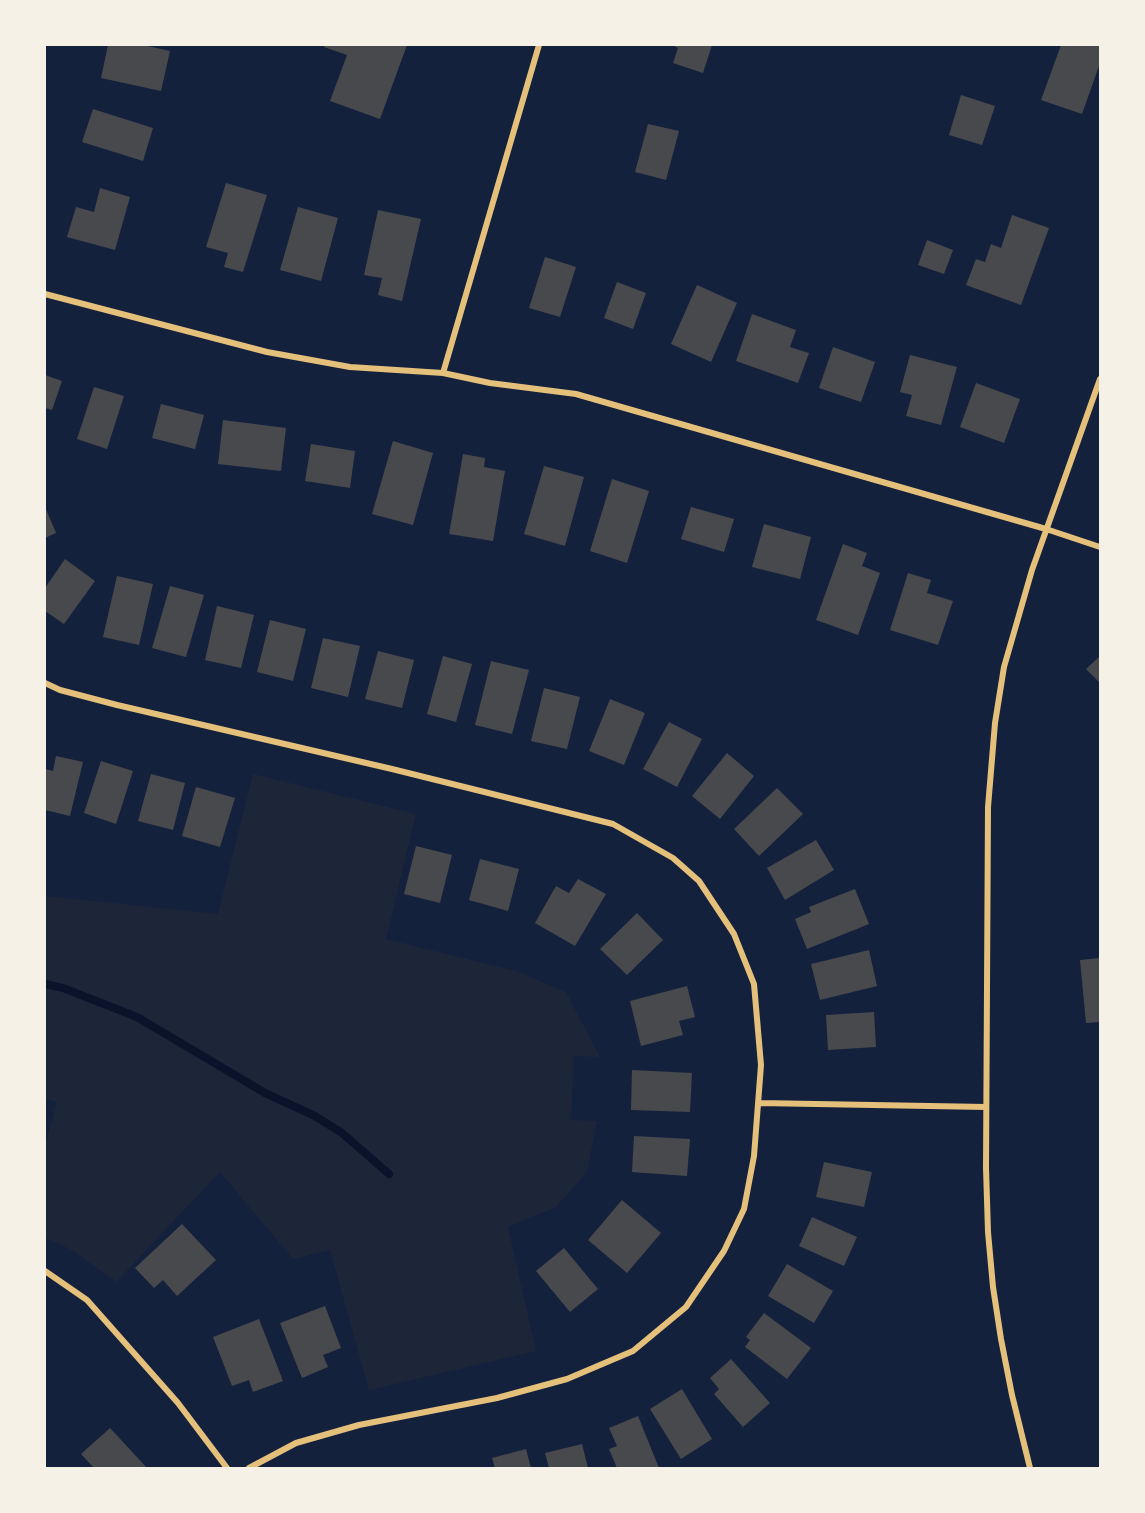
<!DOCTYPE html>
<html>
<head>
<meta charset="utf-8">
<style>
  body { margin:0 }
  #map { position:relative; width:1145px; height:1513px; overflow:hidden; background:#14213d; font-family:Raleway,sans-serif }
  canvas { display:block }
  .frame { position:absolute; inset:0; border:46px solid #f6f1e7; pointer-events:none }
</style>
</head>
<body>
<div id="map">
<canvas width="1145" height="1513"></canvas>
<div class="frame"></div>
</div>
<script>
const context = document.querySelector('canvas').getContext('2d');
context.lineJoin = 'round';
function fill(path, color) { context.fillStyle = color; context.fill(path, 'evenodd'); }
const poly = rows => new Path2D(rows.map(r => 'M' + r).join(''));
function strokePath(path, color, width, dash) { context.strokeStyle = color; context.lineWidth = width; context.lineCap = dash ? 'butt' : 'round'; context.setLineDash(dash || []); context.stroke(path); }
fill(poly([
  [253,774,416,814,386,939,516,971,566,992,600,1057,574,1056,571,1120,597,1121,587,1172,556,1207,508,1227,536,1351,369,1390,330,1250,293,1259,220,1172,116,1282,72,1250,45,1238,45,1146,57,1102,45,1099,45,896,218,914]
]), '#1d2539');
strokePath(poly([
  [45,984,63,988,137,1017,265,1093,315,1116,342,1133,389,1174]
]), '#0b132b', 8);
fill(poly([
  [108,45,143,45,170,51,161,91,101,78],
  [325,45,407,45,380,119,330,101,347,55,324,47],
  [672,45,712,45,703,73,673,63,678,48],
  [1061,45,1100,45,1100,63,1082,114,1041,100],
  [961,95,995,106,982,145,949,135],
  [93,109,153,128,143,161,82,142],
  [648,124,679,131,666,180,635,172],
  [226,183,267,195,243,272,224,267,228,253,206,247],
  [100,188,130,197,115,250,67,237,76,207,94,212],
  [298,207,338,218,321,281,280,270],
  [378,210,421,219,402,301,378,295,382,278,364,275],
  [1012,215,1049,228,1021,305,966,285,976,259,985,262,991,244,1001,248],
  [927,240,953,250,944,274,918,265],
  [545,257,576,267,560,317,529,308],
  [617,282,646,293,633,329,604,318],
  [697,285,737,303,711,362,671,344],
  [752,314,796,330,790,347,809,353,798,383,736,361],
  [833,347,875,362,861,402,819,388],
  [910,355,957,367,941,425,906,416,912,395,900,392],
  [45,375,62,381,52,410,45,408],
  [976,383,1020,399,1004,443,960,427],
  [94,387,124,396,107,449,77,439],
  [161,404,204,415,195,449,152,438],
  [223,420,286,428,281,471,218,464],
  [393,441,433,453,413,525,372,514],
  [311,444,355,451,350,488,305,481],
  [463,454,485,458,484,467,505,471,493,541,449,534],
  [544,466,584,477,565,546,524,534],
  [612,479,649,491,627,563,590,551],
  [45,507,56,533,45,538],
  [691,507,734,519,724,552,681,539],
  [764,524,811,537,800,579,752,567],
  [843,544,867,553,862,566,880,573,858,635,816,620],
  [65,559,95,581,64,624,45,611,45,588],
  [908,573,931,580,927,593,953,601,938,645,890,630],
  [117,576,153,584,139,645,103,637],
  [170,586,204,595,186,657,152,648],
  [217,606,254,615,241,668,205,660],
  [270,620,306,629,293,681,257,672],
  [323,638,360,646,348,697,311,688],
  [378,651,414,660,402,708,365,699],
  [443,656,472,664,456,722,427,714],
  [1100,656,1100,683,1086,669],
  [491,661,529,670,512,734,475,725],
  [544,688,580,697,567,749,531,741],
  [610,699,645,713,624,765,589,751],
  [669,722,702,739,677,787,643,769],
  [727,753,754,776,720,819,692,796],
  [56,756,83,762,70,816,45,810,45,769,53,771],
  [101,761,133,771,116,824,84,813],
  [151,774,185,783,173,830,138,821],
  [196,787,235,798,220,847,182,836],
  [777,788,803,814,759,856,734,829],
  [816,840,834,870,785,900,767,868],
  [416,846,452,855,440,903,404,894],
  [480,859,519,869,508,911,469,900],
  [578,879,606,894,575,946,535,923,556,886,569,893],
  [855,889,869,924,807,949,795,919,811,912,809,907],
  [637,913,663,940,627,975,600,949],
  [869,950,877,986,820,1000,811,964],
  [1100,958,1100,1022,1086,1023,1080,960],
  [687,986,695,1017,679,1021,683,1035,641,1046,630,1001],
  [874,1012,876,1047,828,1050,826,1015],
  [632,1070,692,1073,690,1112,631,1110],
  [634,1136,690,1139,687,1176,632,1172],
  [824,1162,872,1172,864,1207,816,1197],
  [622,1200,661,1233,627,1273,588,1240],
  [812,1217,857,1237,844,1266,799,1246],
  [182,1224,216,1260,177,1296,163,1280,154,1288,135,1268],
  [564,1248,598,1289,570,1312,536,1271],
  [787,1264,833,1291,814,1323,768,1296],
  [325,1306,341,1348,323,1355,328,1367,302,1378,280,1323],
  [764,1313,811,1348,787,1379,745,1347,750,1340,746,1337],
  [259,1319,283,1381,253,1392,249,1380,232,1386,213,1337],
  [731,1359,770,1403,743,1427,714,1394,719,1389,710,1378],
  [682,1389,712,1439,681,1459,650,1409],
  [638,1416,659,1468,617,1468,609,1449,617,1446,609,1428],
  [110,1428,147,1468,94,1468,81,1454],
  [582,1444,588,1468,549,1468,545,1453],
  [526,1449,531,1468,495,1468,492,1458]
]), '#48494c');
strokePath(poly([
  [45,294,267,352,350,367,443,373,490,383,576,394,1046,529,1100,547],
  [443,373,539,45],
  [45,683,60,690,117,705,392,769,613,824,673,858,699,881,734,934,754,984,761,1065,754,1156,744,1209,724,1251,686,1307,633,1351,567,1379,497,1398,359,1425,296,1443,249,1468],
  [759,1103,986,1107],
  [45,1271,87,1300,178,1403,227,1468],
  [1030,1468,1012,1395,1001,1339,993,1287,988,1232,986,1168,988,807,995,723,1004,667,1032,570,1100,379]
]), '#e5c07b', 6);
</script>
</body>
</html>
